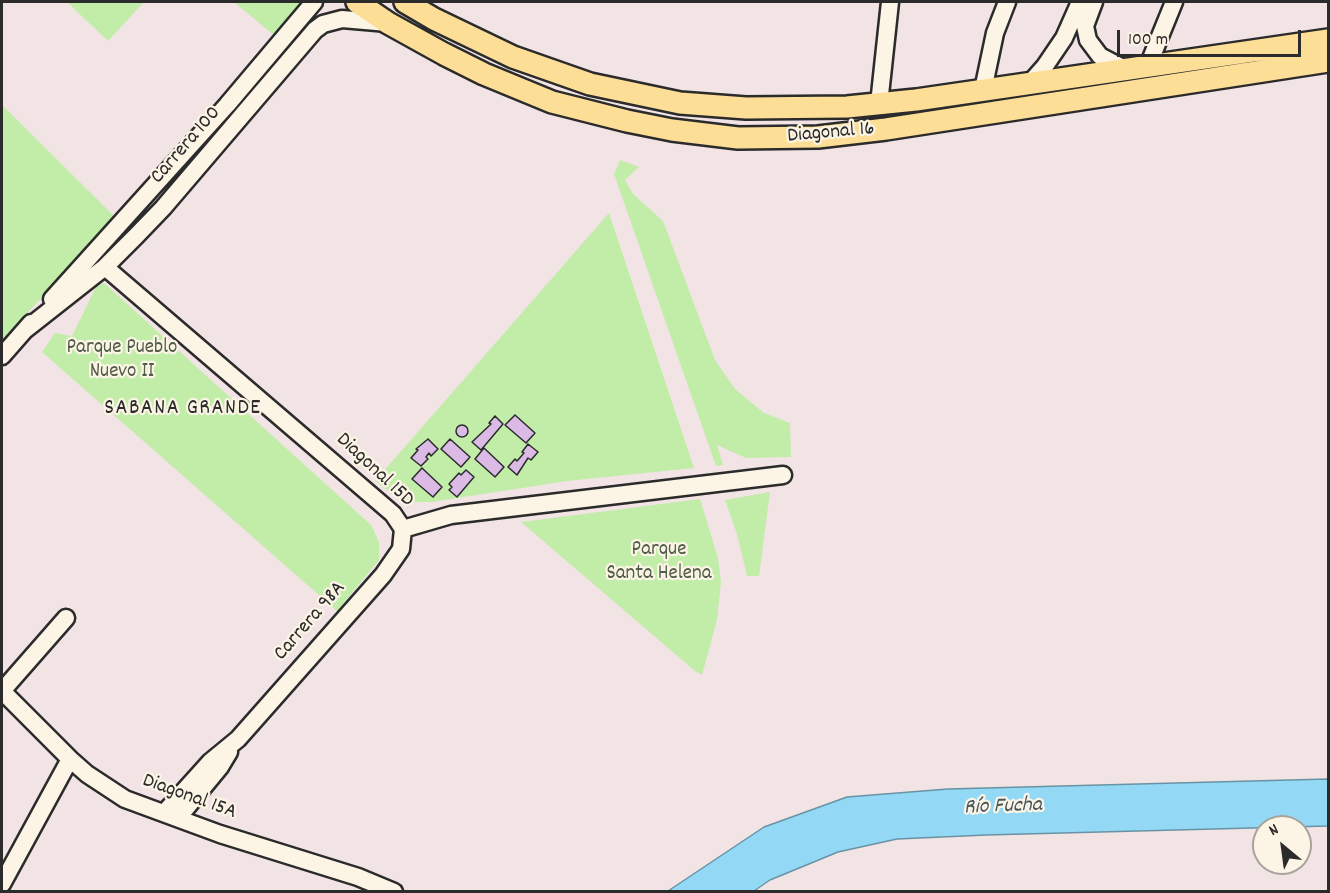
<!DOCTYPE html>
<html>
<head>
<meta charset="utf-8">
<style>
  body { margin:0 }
  #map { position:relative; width:1330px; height:893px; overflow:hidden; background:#f2e3e5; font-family:Dekko,sans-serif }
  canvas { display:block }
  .frame { position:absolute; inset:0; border:3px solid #2b2b2b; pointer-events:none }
  .north { position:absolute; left:1252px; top:815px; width:60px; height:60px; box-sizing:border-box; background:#fcf5e5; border:2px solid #a8a49b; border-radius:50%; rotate:331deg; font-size:16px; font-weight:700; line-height:24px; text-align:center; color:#2b2b2b }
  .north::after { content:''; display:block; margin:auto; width:21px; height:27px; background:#2b2b2b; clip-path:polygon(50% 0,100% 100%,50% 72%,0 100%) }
  .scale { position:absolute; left:1117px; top:30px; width:184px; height:27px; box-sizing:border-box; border:3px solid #2b2b2b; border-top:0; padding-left:8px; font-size:18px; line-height:21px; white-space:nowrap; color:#2b2b2b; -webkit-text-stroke:4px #fcf5e5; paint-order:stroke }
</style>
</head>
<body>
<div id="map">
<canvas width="1330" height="893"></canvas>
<div class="frame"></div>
<div class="north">N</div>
<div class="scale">100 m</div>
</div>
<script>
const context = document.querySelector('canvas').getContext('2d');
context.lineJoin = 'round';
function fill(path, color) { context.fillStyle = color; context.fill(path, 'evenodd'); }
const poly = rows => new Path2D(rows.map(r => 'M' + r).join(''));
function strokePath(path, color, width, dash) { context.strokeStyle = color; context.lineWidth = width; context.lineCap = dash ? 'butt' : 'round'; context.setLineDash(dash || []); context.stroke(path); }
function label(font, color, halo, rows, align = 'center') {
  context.font = font + ' Dekko,sans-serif'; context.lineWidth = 4.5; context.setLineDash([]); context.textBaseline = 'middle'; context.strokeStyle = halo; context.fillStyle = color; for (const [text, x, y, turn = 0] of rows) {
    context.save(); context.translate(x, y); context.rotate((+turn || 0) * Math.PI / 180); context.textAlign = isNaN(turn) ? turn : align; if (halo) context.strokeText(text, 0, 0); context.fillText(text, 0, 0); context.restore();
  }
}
fill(poly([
  [67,2,144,2,108,41],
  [234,2,300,2,299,5,292,15,275,36],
  [2,105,115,217,2,341],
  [620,160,639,167,625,180,633,194,663,221,715,360,735,389,764,413,790,423,791,457,746,458,717,445,723,465,716,466,614,174],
  [609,213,694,468,567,481,432,502,415,502,399,499,375,481],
  [104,283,371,525,379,542,379,560,337,611,42,352,55,333,72,336,96,287],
  [770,492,759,576,747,576,737,534,725,500],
  [700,499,718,558,721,582,717,620,702,675,695,671,521,522]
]), '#c1eda9');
const water = poly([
  [1328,779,1328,826,986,835,897,839,838,852,770,880,754,891,668,891,764,827,847,797,948,789,1328,779]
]);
fill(water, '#93d8f5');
strokePath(water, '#6993a4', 1.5);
const building = poly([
  [515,415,535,433,526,443,505,425,515,415],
  [495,416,503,424,481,450,472,442,491,424,489,423,495,416],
  '456 431a6 6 0 1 1 12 0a6 6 0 1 1-12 0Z',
  [428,439,438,449,431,456,429,453,426,457,428,459,421,466,411,458,418,450,416,449,428,439],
  [450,439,470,457,461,467,441,449,450,439],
  [528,444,538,452,531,460,528,458,517,475,508,467,515,459,517,461,524,453,522,452,528,444],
  [484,448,504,467,495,477,475,459,484,448],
  [422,468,442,487,433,497,412,479,422,468],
  [466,470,474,477,457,497,449,490,452,487,449,484,459,473,461,475,466,470]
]);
fill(building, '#dcbae6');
strokePath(building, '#2b2b2b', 1.5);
const minor = poly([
  [1094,2,1085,26,1088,40,1100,56,1125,69],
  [1148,66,1174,2],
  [1030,83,1045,66,1064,38,1080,2],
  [983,90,995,33,1007,2],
  [879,104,890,2],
  [105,267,393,514,403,529,401,549,383,575,238,739,210,762,164,813],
  [52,299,227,105,314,2],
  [25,330,105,267,136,236,163,208,315,30,323,24,342,19,388,23],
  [2,356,31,323],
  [403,529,451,515,783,475],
  [2,691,70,759,87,774,125,799,220,834,358,877,394,892],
  [2,691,66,618],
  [178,818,220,767,229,752],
  [2,884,70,759]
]);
const major = poly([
  [357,2,388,23,444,54,484,74,552,102,627,121,672,130,738,138,818,137,886,129,1328,61],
  [405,2,434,19,513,57,590,84,680,103,746,108,847,107,916,100,1328,40]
]);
strokePath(minor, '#2b2b2b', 21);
strokePath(major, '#2b2b2b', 26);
strokePath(minor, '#fcf5e5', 16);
strokePath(major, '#fdde96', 21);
label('21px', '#2b2b2b', '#fcf5e5', [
  ["Diagonal 16",831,134,-5],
  ["Carrera 100",187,146,-49],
  ["Diagonal 15D",374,471,43],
  ["Carrera 98A",311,622,-49],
  ["Diagonal 15A",189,798,20]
]);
label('21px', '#505c4a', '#fcf5e5', [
  ["Parque Pueblo",122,349],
  ["Nuevo II",122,373],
  ["Parque",659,551],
  ["Santa Helena",659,575]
]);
context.letterSpacing = '1.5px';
label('22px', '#2b2b2b', '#fcf5e5', [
  ["SABANA GRANDE",183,410]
]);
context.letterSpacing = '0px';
label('italic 22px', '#45565e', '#fcf5e5', [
  ["Río Fucha",1003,808,-2]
]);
</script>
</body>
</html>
